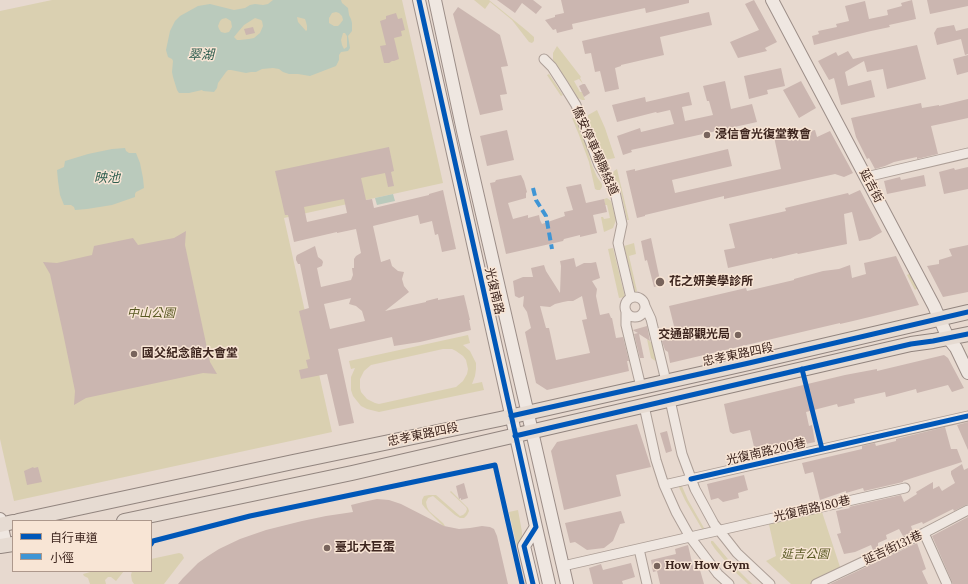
<!DOCTYPE html>
<html>
<head>
<meta charset="utf-8">
<style>
  body { margin:0 }
  #map { position:relative; width:968px; height:584px; overflow:hidden; background:#e7d9cf; font-family:Lora,"Noto Sans TC",serif }
  canvas { display:block }
  .legend { position:absolute; left:12px; top:520px; width:140px; height:52px; box-sizing:border-box; background:#f8e5d5; border:1px solid #ad988c; margin:0; padding:5px 7px; list-style:none; font-size:12px; color:#3d251e }
  .legend li { display:flex; align-items:center; gap:8px; height:20px }
  .legend b { width:20px; border:1px solid #ad988c }
</style>
</head>
<body>
<div id="map">
<canvas width="968" height="584"></canvas>
<ul class="legend">
<li><b style="height:5px;background:#0057b8"></b>自行車道</li>
<li><b style="height:5px;background:#3f95d5"></b>小徑</li>
</ul>
</div>
<script>
const context = document.querySelector('canvas').getContext('2d');
context.lineJoin = 'round';
function fill(path, color) { context.fillStyle = color; context.fill(path, 'evenodd'); }
const poly = rows => new Path2D(rows.map(r => 'M' + r).join(''));
function strokePath(path, color, width, dash) { context.strokeStyle = color; context.lineWidth = width; context.lineCap = dash ? 'butt' : 'round'; context.setLineDash(dash || []); context.stroke(path); }
function label(font, color, halo, rows, align = 'center') {
  context.font = font + ' Lora,"Noto Sans TC",serif'; context.lineWidth = 3; context.setLineDash([]); context.textBaseline = 'middle'; context.strokeStyle = halo; context.fillStyle = color; for (const [text, x, y, turn = 0] of rows) {
    context.save(); context.translate(x, y); context.rotate((+turn || 0) * Math.PI / 180); context.textAlign = isNaN(turn) ? turn : align; if (halo) context.strokeText(text, 0, 0); context.fillText(text, 0, 0); context.restore();
  }
}
fill(poly([
  [52,0,402,0,443,183,284,218,332,432,14,501,0,439,0,11],
  [474,0,489,0,526,30,534,37,534,41,532,43,529,42,512,20,490,2,485,9],
  [557,46,581,77,580,78,583,84,579,79,574,81,580,92,582,92,585,100,582,100,578,98,568,82,553,60,553,53],
  [549,74,563,95,561,96,547,75],
  [597,110,605,128,615,158,605,160,603,159,592,131,588,118,588,115,590,114],
  [572,118,575,118,586,145,592,165,597,177,602,184,602,187,600,190,597,190,595,189,589,162,579,135],
  [617,169,629,220,627,220,619,183,614,181,612,177,612,174,614,171],
  [607,198,611,201,616,220,613,228,604,232,601,217,603,217,604,219,610,218,607,205,605,205,604,199],
  [634,243,636,254,629,256,637,291,636,292,635,292,624,246],
  [613,248,625,297,619,298,608,249],
  [911,273,918,288,915,290,907,275],
  [468,335,470,343,463,345,470,351,476,363,476,369,475,376,472,384,482,382,484,390,379,412,367,409,361,406,353,396,351,390,351,377,355,368,351,369,349,361],
  [443,349,452,349,456,351,463,356,466,360,468,369,467,374,463,381,456,387,379,404,375,403,367,399,361,392,360,388,360,379,364,371,371,365],
  [647,339,652,343,657,362,651,358],
  [681,484,688,500,704,528,703,529,702,529,685,500,678,485],
  [451,491,468,508,469,511,467,515,464,518,460,518,455,515,433,496,428,498,426,502,427,507,429,511,443,523,445,526,443,526,425,508,422,504,422,500,424,496,429,495,436,495,460,516,463,515,466,512,467,509,466,507,450,492],
  [821,509,841,570,813,584,791,584,766,561,776,556,768,520],
  [518,510,522,532,522,541,520,546,517,547,509,512],
  [711,541,713,541,732,564,752,584,748,584,732,569,715,549,711,543],
  [179,553,182,554,184,558,164,584,134,584,132,581,131,575,132,571,151,571,151,559],
  [94,571,124,571,116,581,111,577,108,577,105,580,106,584,90,584,88,578,84,576,83,574]
]), '#dad0b1');
fill(poly([
  [273,0,341,0,342,3,348,8,349,15,351,19,352,23,352,31,348,36,350,48,348,51,341,52,339,55,339,60,336,66,310,76,298,74,289,74,283,72,279,69,273,68,262,69,256,72,251,72,246,73,231,70,228,70,226,72,218,83,217,88,214,92,203,91,202,90,189,93,179,93,177,90,173,77,172,72,173,61,172,59,168,57,166,50,170,31,175,21,180,16,198,6,210,4,234,10,245,8,250,5,255,4,263,5,268,4],
  [336,12,339,13,342,16,343,20,340,24,338,26,334,26,329,23,329,18,332,13],
  [297,17,305,19,306,22,307,26,307,30,306,31,298,22],
  [226,18,231,21,232,27,229,32,225,33,221,32,219,29,218,26,220,21,222,19],
  [255,18,261,20,262,21,263,26,260,33,254,38,249,39,240,40,237,40,234,37,238,32,244,25],
  [343,33,345,33,347,36,347,47,344,49,342,45,341,40],
  [125,148,126,151,129,153,136,153,140,163,143,178,144,188,136,192,135,194,135,197,112,205,87,209,75,210,74,207,71,205,64,205,60,195,58,181,57,170,64,167,65,161,88,154,112,149],
  [393,194,395,201,377,205,375,198]
]), '#bacabc');
fill(poly([
  [497,0,533,0,542,7,536,14,522,3,515,13],
  [561,0,689,0,689,3,646,13,645,8,572,24,573,29,557,33,556,29,553,30,545,20,555,17,555,15,564,13],
  [754,0,777,42,765,48,767,51,738,58,730,42,759,30,745,4],
  [912,0,916,19,889,25,890,27,871,31,814,45,812,36,819,34,818,31,837,27,836,24,849,21,845,6,865,1,869,19,888,15,887,10,902,6,901,3],
  [927,0,968,0,968,6,930,14],
  [458,7,500,35,508,66,501,67,507,94,500,95,503,110,480,115,453,14],
  [709,12,712,25,660,37,664,55,621,65,621,66,615,68,619,89,605,92,600,71,595,72,591,53,585,54,582,41],
  [396,13,398,19,402,18,405,30,401,31,402,36,394,38,399,59,394,61,392,61,389,63,384,63,380,46,386,45,380,21,386,19,386,16],
  [954,25,956,31,968,28,968,54,965,55,961,39,937,45,934,33,937,28],
  [253,27,255,33,246,35,244,29],
  [917,45,926,79,887,89,883,69,867,72,864,61,845,72,848,86,871,80,875,97,841,105,834,78,829,80,818,61,836,52,838,56,848,51,853,59],
  [968,55,968,72,957,75,953,59],
  [781,68,785,86,767,90,768,94,749,99,744,76],
  [725,81,731,109,752,104,757,122,631,150,632,152,623,155,617,136,640,128,641,132,674,124,670,110,657,113,656,112,617,122,612,105,645,97,646,102,689,92,692,105,682,107,685,121,713,115,709,101,707,101,703,86],
  [801,81,816,108,799,118,783,90],
  [583,84,585,84,590,93,584,97,579,86],
  [968,99,968,118,931,126,938,154,917,159,917,157,894,162,885,166,875,169,869,158,867,159,856,137,851,118,921,103,922,108,939,105,939,106],
  [507,130,514,160,487,166,480,136],
  [815,130,817,137,830,131,853,173,844,177,835,174,724,199,724,196,645,215,645,216,637,218,626,171,635,169,635,171,728,149,732,166,672,180,675,193,781,169,774,137,788,134,788,137],
  [389,147,394,171,391,172,394,186,388,187,385,173,361,178,366,200,372,199,374,208,429,195,429,194,443,190,456,249,442,252,438,234,435,235,432,221,420,224,418,215,373,226,381,262,390,259,392,266,398,271,404,272,402,279,404,286,409,292,385,311,426,302,426,301,438,298,438,300,464,295,470,320,469,320,471,330,420,342,394,346,392,337,338,349,354,423,339,426,327,374,301,379,299,370,308,368,306,360,310,359,299,311,309,308,300,264,298,264,296,260,296,257,297,255,315,246,318,257,322,260,323,262,322,266,317,268,321,287,351,280,353,275,352,268,354,268,354,259,356,256,361,253,356,229,337,233,337,232,294,242,288,215,285,215,275,171],
  [344,199,347,213,307,222,304,207],
  [351,298,349,304,356,306,362,311,365,321,330,329,324,304],
  [968,167,968,189,944,194,939,172,954,168,955,170],
  [521,175,524,181,527,192,526,193,526,198,508,203,513,219,528,215,528,218,539,215,540,220,542,224,565,216,564,212,573,210,566,187,581,184,586,203,604,199,607,212,593,215,597,233,580,237,580,235,564,239,563,241,506,254,490,183,495,182,496,180],
  [924,175,926,186,887,194,884,181,900,177,901,180],
  [860,190,882,232,870,239,859,241,852,212,844,214,847,244,798,254,797,253,772,259,772,258,728,268,724,250,735,248,729,224,786,211,785,208,848,193,849,195],
  [186,231,185,245,210,362,217,374,203,373,175,379,86,398,74,405,75,391,63,333,50,274,43,262,57,263,92,255,94,246,133,238,138,245,174,238],
  [651,238,661,285,654,287,647,260,645,261,641,241],
  [968,245,968,292,943,297,927,266,939,264,939,260,952,256,949,249],
  [896,256,919,305,853,321,840,324,840,323,670,363,668,352,665,350,662,341,673,338,672,335,676,334,669,306,746,288,747,291,794,280,794,279,823,271,839,269,850,265,852,278,866,274,864,263],
  [574,258,576,267,584,263,591,263,596,262,600,278,592,281,597,289,596,296,600,315,609,313,611,318,612,318,616,338,623,337,629,361,627,361,629,371,547,390,536,383,525,332,531,328,527,312,523,306,524,296,519,298,515,296,513,281,523,277,533,277,531,268,544,265,546,271,560,293,561,266,560,261],
  [582,296,587,319,582,320,590,353,556,360,549,328,546,328,540,306,550,307,555,304,563,302,568,301,573,301],
  [647,326,650,341,639,334,644,358,640,358,634,334,638,333,634,331,633,330],
  [944,355,948,358,964,388,952,392,948,385,917,393,916,389,886,397,885,392,854,399,855,403,838,407,837,404,806,412,809,426,812,425,815,442,756,455,750,430,733,434,730,432,724,404,845,375,877,369,877,371],
  [968,422,968,450,957,425],
  [637,424,651,467,616,475,621,496,564,510,551,451,557,442],
  [945,427,951,449,957,449,962,462,903,481,903,482,864,491,863,488,846,493,846,491,820,500,813,472,805,474,802,463,862,449,862,446,875,443,876,446,896,441,896,439],
  [667,431,672,451,666,453,660,433],
  [962,464,964,470,968,468,968,504,954,511,953,509,923,524,922,522,911,526,913,532,903,536,899,529,886,535,887,539,878,543,878,548,873,550,871,545,855,552,844,554,837,534,841,533,836,511,850,508,849,507,901,495,904,502,917,494,916,492,933,482,933,489,939,486,942,491,955,483,951,474,951,471],
  [33,467,34,468,38,467,42,482,27,485,24,471],
  [744,475,748,490,738,493,739,498,723,502,718,498,711,500,707,484],
  [464,483,468,498,461,500,461,498,459,499,456,486],
  [377,499,389,500,401,504,444,526,459,529,470,528,482,526,490,527,494,529,497,536,508,584,178,584,183,578,198,563,208,556,219,549,240,539,266,530,302,521,326,516,353,512,351,505,363,502],
  [621,511,625,523,620,524,613,541,604,548,587,550,575,542,570,543,565,523],
  [968,517,968,584,953,584,932,536],
  [917,543,926,569,922,571,928,584,830,584],
  [688,545,694,571,700,570,704,584,660,584,657,571,653,572,651,560,676,554,675,549],
  [631,563,635,577,622,581,623,584,593,584,589,568,601,564,603,570]
]), '#cbb6b0');
const street = poly([
  [544,59,552,67,563,84,576,105,599,165,615,192,622,224,618,243,631,298],
  [866,177,968,153],
  '625 307a10 10 0 1 1 20 0a10 10 0 1 1-20 0Z',
  [645,306,651,319,666,381],
  [626,311,626,325,641,387],
  [670,400,682,454,695,489,714,524,726,539,737,553,770,584],
  [644,406,656,460,664,485,676,512,690,537,718,574,729,584],
  [664,485,968,416],
  [924,533,947,584],
  [639,549,647,584],
  [563,566,905,488],
  [816,584,924,533,968,510]
]);
const secondary = poly([
  [419,0,536,527,524,546,533,584],
  [435,0,463,131,567,584],
  [772,0,934,306,948,338,956,348,968,373],
  [0,519,6,545],
  [536,527,549,584]
]);
const primary = poly([
  [18,521,293,462,500,419,749,363,968,312],
  [124,521,352,473,911,344,933,341,968,334],
  [0,525,13,522],
  [0,546,13,544]
]);
strokePath(street, '#ad9f97', 11);
strokePath(secondary, '#9c8e88', 14);
strokePath(primary, '#92857f', 16);
strokePath(street, '#efe7e1', 9);
strokePath(secondary, '#efe7e1', 12);
strokePath(primary, '#e6dbd2', 14);
strokePath(poly([
  [533,188,536,200,546,216,552,249]
]), '#3f95d5', 4, [8, 4]);
strokePath(poly([
  [419,0,536,527,524,546,533,584],
  [802,369,822,449],
  [511,416,749,363,968,312],
  [515,436,911,344,933,341,968,334],
  [691,479,968,416],
  [151,544,153,541,250,516,495,465,522,584]
]), '#0057b8', 5);
for (const [x, y, r, color] of [
  [707,135,4,"#78645c"],
  [660,282,5,"#78645c"],
  [738,335,4,"#78645c"],
  [134,354,4,"#78645c"],
  [327,548,4,"#78645c"],
  [657,566,4,"#78645c"]
]) { const dot = new Path2D(); dot.arc(x, y, r, 0, 2 * Math.PI); context.fillStyle = color; context.fill(dot); strokePath(dot, '#f8e5d5', 1.5); }
label('bold 12px', '#3d251e', '#f8e5d5', [
  ["浸信會光復堂教會",715,135],
  ["花之妍美學診所",669,282],
  ["交通部觀光局",730,335,"right"],
  ["國父紀念館大會堂",142,354],
  ["臺北大巨蛋",335,548],
  ["How How Gym",665,566]
], 'left');
label('12px', '#3d251e', '#f8e5d5', [
  ["僑安停車場聯絡道",595,151,66],
  ["延吉街",871,186,62],
  ["光復南路",494,291,77],
  ["忠孝東路四段",738,355,-12],
  ["忠孝東路四段",423,435,-12],
  ["光復南路200巷",766,452,-13],
  ["光復南路180巷",812,509,-13],
  ["延吉街131巷",893,548,-25]
]);
label('italic 12px', '#5a5a24', '#f8e5d5', [
  ["中山公園",151,314],
  ["延吉公園",805,555]
]);
label('italic 13px', '#2d5d4e', '#f8e5d5', [
  ["翠湖",201,55],
  ["映池",107,178]
]);
</script>
</body>
</html>
